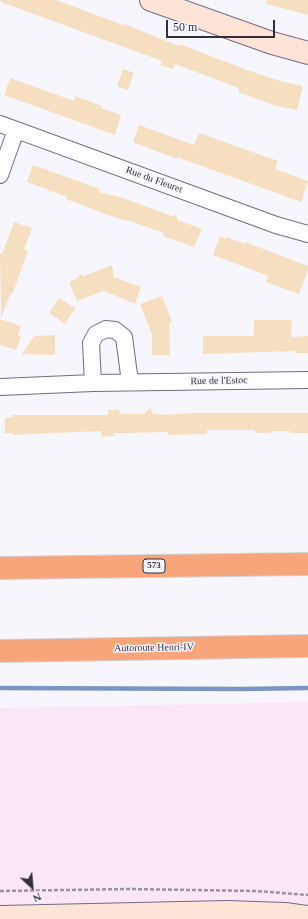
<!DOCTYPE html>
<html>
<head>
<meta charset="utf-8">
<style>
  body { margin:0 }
  #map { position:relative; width:308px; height:919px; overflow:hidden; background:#f8f6fd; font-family:"Times New Roman",serif }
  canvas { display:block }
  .north { position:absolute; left:12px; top:867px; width:40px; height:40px; -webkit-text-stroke:3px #f8f6fd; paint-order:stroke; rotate:154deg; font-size:11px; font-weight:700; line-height:16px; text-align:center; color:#332e3b }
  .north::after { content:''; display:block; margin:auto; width:14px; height:18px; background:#332e3b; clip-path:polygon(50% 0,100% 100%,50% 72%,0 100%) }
  .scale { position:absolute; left:166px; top:20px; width:109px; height:18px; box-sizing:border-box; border:2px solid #332e3b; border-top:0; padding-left:5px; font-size:12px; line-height:14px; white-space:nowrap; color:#332e3b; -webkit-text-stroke:3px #f8f6fd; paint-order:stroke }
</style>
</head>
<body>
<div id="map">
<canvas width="308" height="919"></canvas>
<div class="north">N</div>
<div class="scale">50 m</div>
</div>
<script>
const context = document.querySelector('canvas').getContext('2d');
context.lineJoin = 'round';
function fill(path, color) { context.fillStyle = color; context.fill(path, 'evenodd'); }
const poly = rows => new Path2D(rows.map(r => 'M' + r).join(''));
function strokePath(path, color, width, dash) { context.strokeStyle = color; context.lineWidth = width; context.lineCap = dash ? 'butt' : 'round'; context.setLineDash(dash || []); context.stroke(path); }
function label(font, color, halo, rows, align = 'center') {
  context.font = font + ' "Times New Roman",serif'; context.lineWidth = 3; context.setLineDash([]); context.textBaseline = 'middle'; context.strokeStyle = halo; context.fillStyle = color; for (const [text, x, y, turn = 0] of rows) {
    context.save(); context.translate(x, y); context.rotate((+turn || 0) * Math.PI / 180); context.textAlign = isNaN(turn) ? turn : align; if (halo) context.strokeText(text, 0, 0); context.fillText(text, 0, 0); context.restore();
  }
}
fill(poly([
  [308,702,308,919,0,919,0,708]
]), '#fbe6f6');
strokePath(poly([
  [0,688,241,689,308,688]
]), '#7c94c1', 4.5);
fill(poly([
  [1,0,56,0,123,25,124,24,179,46,180,44,247,70,280,81,303,86,297,110,274,105,238,92,239,88,175,64,173,69,160,65,162,61,1,2],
  [267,0,308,0,308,15,266,4],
  [123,69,134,73,128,90,117,86],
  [10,78,74,101,75,96,102,106,101,108,121,115,115,135,4,95],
  [139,125,194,145,199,133,278,161,275,169,308,181,301,202,177,157,177,159,133,142],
  [33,165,100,189,99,192,123,198,172,216,176,215,178,220,202,229,194,247,163,236,164,233,127,220,126,221,108,215,66,199,67,197,27,182],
  [14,222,32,228,24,249,28,251,13,293,11,293,1,318,0,253,2,254],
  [220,237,226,239,227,237,245,244,245,242,308,266,308,270,299,294,266,282,268,276,213,255],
  [112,265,114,277,141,287,135,304,104,291,77,301,69,282,78,278,80,274,84,276],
  [162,296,172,322,169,323,170,355,152,355,152,335,140,304],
  [59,298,75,308,65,324,49,313],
  [0,319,21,326,18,336,21,336,16,350,0,345],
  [254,320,292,320,291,337,308,336,308,353,295,353,295,351,203,354,203,336,254,336],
  [55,335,55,355,22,354,34,336],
  [150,408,153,414,161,414,162,415,191,413,308,413,308,433,290,433,290,431,271,431,270,433,255,433,255,430,207,430,207,434,168,435,168,432,130,433,114,433,114,436,102,437,101,431,31,434,13,435,13,433,5,433,5,418,13,417,13,415,108,415,108,410,119,410,120,414,144,414]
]), '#f6dfc0');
const street = poly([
  [0,124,276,225,308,234],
  [0,175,16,130],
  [93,383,91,343,96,334,106,329,115,330,124,337,130,382],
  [0,387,93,383,308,380]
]);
const secondary = poly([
  [151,0,272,43,308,53],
  [0,917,227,912,285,914,308,917]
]);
const highway = poly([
  [0,568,308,564],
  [0,651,308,646]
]);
strokePath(street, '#746987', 18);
strokePath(secondary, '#746987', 24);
strokePath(highway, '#d2d1d4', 24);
strokePath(poly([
  [0,891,130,889,256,891,308,895]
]), '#98949e', 2.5, [4, 2]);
strokePath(street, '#fff', 16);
strokePath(secondary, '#fde4d7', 22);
strokePath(highway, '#f9a57b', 22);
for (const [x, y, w] of [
  [154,566,22]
]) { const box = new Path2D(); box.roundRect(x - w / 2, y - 7, w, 14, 3); context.fillStyle = '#f8f6fd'; context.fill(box); strokePath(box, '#332e3b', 1); }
label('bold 9px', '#332e3b', null, [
  ["573",154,566]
]);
label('10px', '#332e3b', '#f8f6fd', [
  ["Rue du Fleuret",154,180,20],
  ["Rue de l'Estoc",219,381,-1],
  ["Autoroute Henri-IV",154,648,-1]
]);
</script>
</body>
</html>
